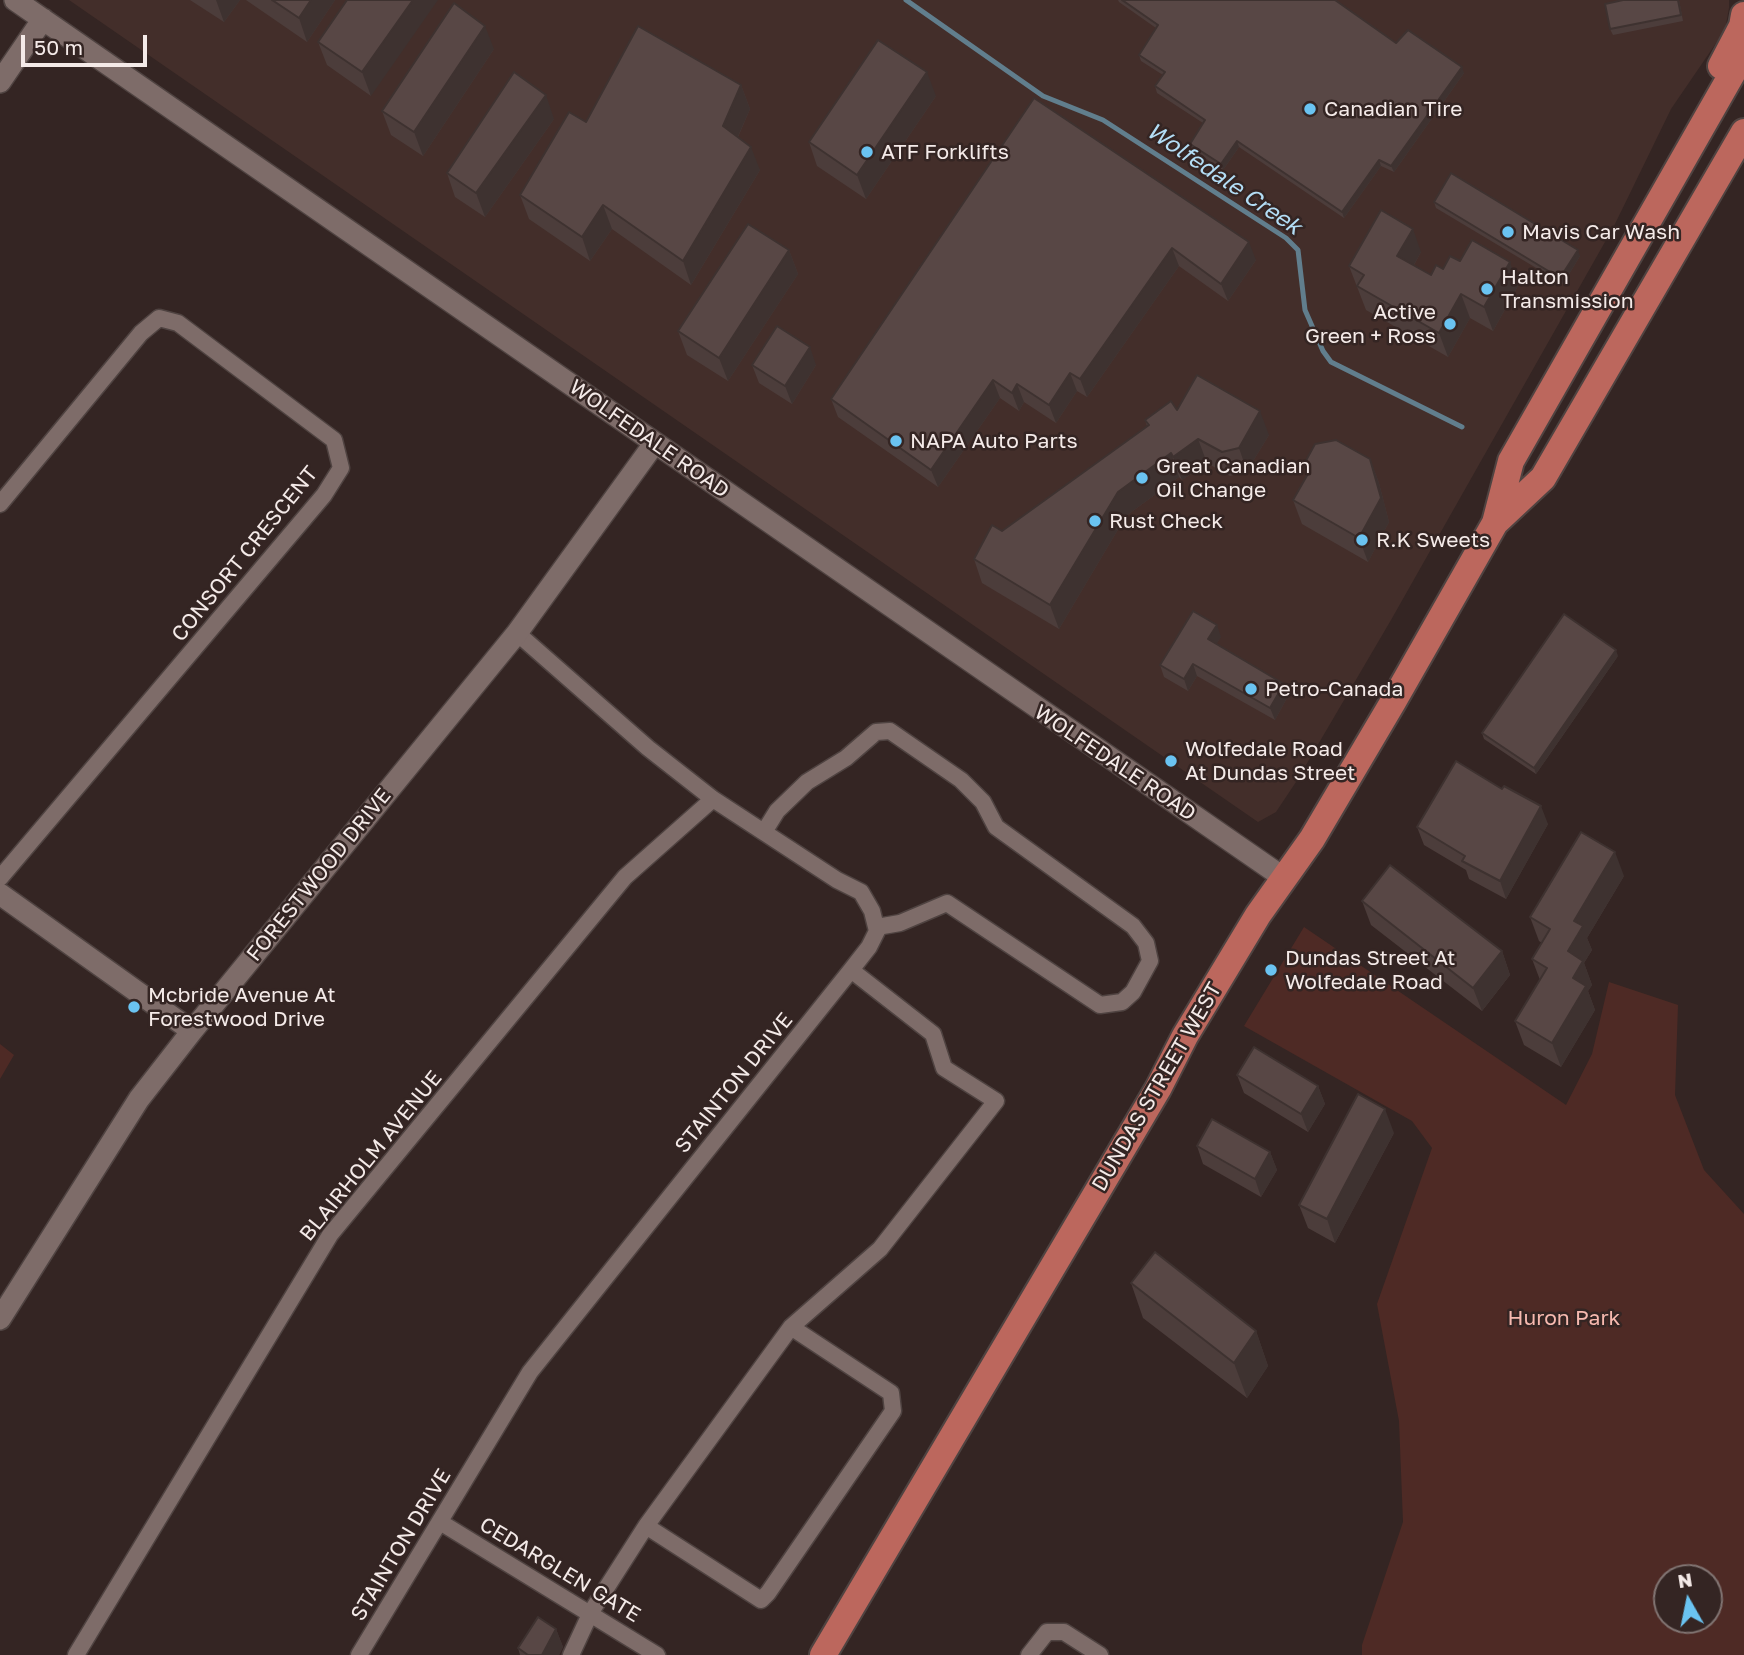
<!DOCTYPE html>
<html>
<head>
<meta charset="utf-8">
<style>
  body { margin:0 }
  #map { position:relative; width:1744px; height:1655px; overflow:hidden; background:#342523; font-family:"Golos Text",sans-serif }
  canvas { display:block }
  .north { position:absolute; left:1653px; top:1564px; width:70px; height:70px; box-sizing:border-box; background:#342523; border:2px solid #817472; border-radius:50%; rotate:351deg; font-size:19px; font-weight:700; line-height:28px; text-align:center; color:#f4eae8 }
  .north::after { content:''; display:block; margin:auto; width:24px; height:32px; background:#6ac3f1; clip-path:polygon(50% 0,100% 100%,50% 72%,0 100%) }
  .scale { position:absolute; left:21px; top:35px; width:126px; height:32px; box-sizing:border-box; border:4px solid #f4eae8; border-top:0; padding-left:9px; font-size:21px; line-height:24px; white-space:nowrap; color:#f4eae8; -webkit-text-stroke:5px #342523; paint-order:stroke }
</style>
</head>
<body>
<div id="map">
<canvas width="1744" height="1655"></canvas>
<div class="north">N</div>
<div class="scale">50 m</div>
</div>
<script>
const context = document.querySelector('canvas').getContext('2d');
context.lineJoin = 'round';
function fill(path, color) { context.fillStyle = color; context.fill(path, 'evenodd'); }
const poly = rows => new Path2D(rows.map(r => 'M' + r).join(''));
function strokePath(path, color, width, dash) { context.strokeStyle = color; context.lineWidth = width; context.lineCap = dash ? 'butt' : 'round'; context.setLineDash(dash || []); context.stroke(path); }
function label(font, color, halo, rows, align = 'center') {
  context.font = font + ' "Golos Text",sans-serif'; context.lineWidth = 5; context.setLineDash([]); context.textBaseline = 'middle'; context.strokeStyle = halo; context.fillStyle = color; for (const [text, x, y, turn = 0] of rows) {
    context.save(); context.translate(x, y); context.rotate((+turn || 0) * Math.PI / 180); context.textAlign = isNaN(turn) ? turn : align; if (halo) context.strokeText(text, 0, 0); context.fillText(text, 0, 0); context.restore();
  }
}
fill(poly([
  [69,0,1729,0,1729,8,1725,30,1671,109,1614,226,1391,620,1296,782,1276,812,1258,822]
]), '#432e2a');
fill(poly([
  [1304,927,1566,1105,1592,1054,1609,982,1678,1005,1675,1095,1704,1170,1744,1214,1744,1655,1362,1655,1362,1645,1403,1522,1399,1421,1377,1304,1432,1148,1412,1121,1244,1026],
  [1667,1578,1709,1578,1709,1620,1667,1620],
  [0,1044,14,1055,0,1079]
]), '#4e2a25');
strokePath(poly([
  [906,0,1043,96,1103,120,1286,238,1298,250,1305,310,1323,351,1331,362,1462,427]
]), '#617e8d', 5);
const minor = poly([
  [0,504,141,333,159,318,178,323,334,440,341,468,324,495,0,878],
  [764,832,777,811,807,782,846,758,876,732,890,731,961,780,983,802,996,827,1133,926,1146,943,1150,961,1133,992,1122,1002,1100,1005,947,903,900,923,877,927],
  [440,1522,657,1655],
  [646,1526,761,1600,768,1593,893,1411,891,1393,791,1327],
  [76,1655,330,1235,625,877,713,799],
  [359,1655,530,1372,851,970,869,947,877,931,872,911,861,892,837,880,713,799,648,748,517,633],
  [571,1655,591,1612,646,1526,791,1327,880,1249,996,1101,944,1068,933,1034,851,970],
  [1029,1655,1047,1632,1064,1632,1100,1655]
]);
const tertiary = poly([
  [15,0,1284,878],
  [0,82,43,19],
  [0,894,192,1031],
  [0,1319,139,1099,192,1031,517,633,654,444]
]);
const primary = poly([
  [1721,66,1742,26,1744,15],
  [1495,523,1543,478,1744,132],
  [823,1655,1158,1089,1185,1036,1258,915,1312,839,1393,702,1495,523,1511,461,1744,53]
]);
strokePath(minor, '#4f4341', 19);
strokePath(tertiary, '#4f4341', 24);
strokePath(primary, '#4f4341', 30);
strokePath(minor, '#7e6c69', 16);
strokePath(tertiary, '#7e6c69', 21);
strokePath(primary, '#bc675d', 26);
fill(poly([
  [190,0,240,0,224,22],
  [246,0,335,0,307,42],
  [347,0,371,96,327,65,318,42],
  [1118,0,1335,0,1396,43,1464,73,1394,172,1381,166,1344,218,1239,147,1223,170,1193,150,1190,144,1203,123,1157,93,1155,86,1163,75,1141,61,1139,55,1156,28,1119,2],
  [1679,0,1683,21,1613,35,1610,29],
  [494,49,423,156,391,135,382,111],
  [741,85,750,109,738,137,760,170,691,285,612,229,590,261,529,219,520,195,586,122],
  [936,96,866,199,817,166,809,142],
  [1034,98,1256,260,1228,301,1179,266,1087,397,1077,391,1056,423,1024,402,1019,411,1000,398,938,487,838,417,831,399],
  [554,119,485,217,455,197,447,173],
  [1434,202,1580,256,1563,284,1436,208],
  [789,250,798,274,728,381,687,355,678,331],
  [1421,252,1414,265,1431,275,1460,261,1518,286,1493,331,1470,318,1448,357,1366,310,1349,266],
  [752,365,816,365,792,404,759,383],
  [1177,410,1269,435,1247,471,1230,476,1207,463,1182,480,1179,477,1126,516,1059,629,982,583,974,559,1002,531,1147,426,1145,420],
  [1370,459,1379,483,1389,522,1368,562,1302,524,1293,500,1306,476,1303,466],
  [1221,637,1216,644,1284,684,1288,696,1275,720,1197,676,1188,691,1164,677,1160,665],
  [1618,656,1536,774,1484,739,1482,733],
  [1502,789,1548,824,1506,899,1469,879,1466,870,1424,845,1417,827],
  [1624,876,1587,938,1592,950,1584,963,1592,985,1588,991,1595,1010,1561,1067,1524,1045,1515,1021,1540,980,1532,959,1542,943,1539,941,1530,917],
  [1362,901,1502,951,1510,975,1482,1011,1371,925],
  [1237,1075,1318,1086,1325,1104,1308,1132,1244,1093],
  [1394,1133,1335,1243,1308,1228,1299,1205],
  [1197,1146,1270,1152,1277,1170,1261,1197,1203,1164],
  [1131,1283,1256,1331,1268,1366,1247,1398,1143,1318],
  [556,1629,563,1647,559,1655,520,1655,518,1648]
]), '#4c3d3b');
fill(poly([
  [216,0,240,0,224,22],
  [311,0,335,0,307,42,299,18],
  [413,0,438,0,371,96,362,72],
  [485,26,494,49,423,156,414,132],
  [1462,67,1464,73,1394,172,1391,166],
  [927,72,936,96,866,199,857,175],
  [741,85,750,109,732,150,723,126],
  [546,95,554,119,485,217,476,193],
  [1237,141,1239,147,1223,170,1221,164],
  [751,147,760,170,691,285,683,261],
  [1379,160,1381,166,1344,218,1342,212],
  [603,205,612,229,590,261,582,237],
  [1413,229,1421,252,1406,279,1397,256],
  [1249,242,1256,260,1228,301,1221,284],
  [1172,248,1179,266,1087,397,1080,379],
  [789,250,798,274,728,381,719,358],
  [1578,250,1580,256,1563,284,1560,278],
  [1510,262,1518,286,1493,331,1484,307],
  [1461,294,1470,318,1448,357,1439,333],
  [810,347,816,365,792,404,785,386],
  [1070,373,1077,391,1056,423,1049,405],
  [993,380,1000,398,938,487,931,470],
  [1017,384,1024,402,1019,411,1012,393],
  [1260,411,1269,435,1247,471,1239,448],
  [1198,439,1207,463,1182,480,1173,457],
  [1171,453,1179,477,1126,516,1059,629,1050,605,1118,492],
  [1370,459,1379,483,1389,522,1368,562,1359,538],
  [1217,625,1221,637,1212,651,1208,639],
  [1616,650,1618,656,1536,774,1534,768],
  [1193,664,1197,676,1188,691,1184,679],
  [1284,684,1288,696,1275,720,1270,708],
  [1541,806,1548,824,1506,899,1500,881],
  [1615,852,1624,876,1587,938,1592,950,1584,963,1592,985,1588,991,1595,1010,1561,1067,1552,1043,1573,978,1568,951,1574,921],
  [1502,951,1510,975,1482,1011,1473,988],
  [1318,1086,1325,1104,1308,1132,1301,1114],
  [1385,1109,1394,1133,1335,1243,1327,1219],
  [1270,1152,1277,1170,1261,1197,1255,1179],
  [1256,1331,1268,1366,1247,1398,1234,1363],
  [556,1629,563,1647,559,1655,542,1655]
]), '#3e3230');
const building = poly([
  [272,0,311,0,299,18,272,0],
  [347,0,413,0,362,72,318,42,347,0],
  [1122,0,1335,0,1396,43,1408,30,1462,67,1391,166,1379,160,1342,212,1237,141,1221,164,1190,144,1205,120,1155,86,1165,72,1139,55,1158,25,1122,0],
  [1623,0,1678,0,1681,15,1610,29,1605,4,1623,0],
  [454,3,485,26,414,132,382,111,454,3],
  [638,26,741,85,723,126,751,147,683,261,603,205,582,237,520,195,569,112,586,122,638,26],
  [878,40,927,72,857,175,809,142,878,40],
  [514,72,546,95,476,193,447,173,514,72],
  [1034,98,1249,242,1221,284,1172,248,1080,379,1070,373,1049,405,1017,384,1012,393,993,380,931,470,831,399,1034,98],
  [1451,173,1578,250,1560,278,1434,202,1451,173],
  [1381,210,1413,229,1397,256,1431,275,1436,265,1443,269,1450,256,1460,261,1472,240,1510,262,1484,307,1461,294,1439,333,1357,286,1364,275,1349,266,1381,210],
  [748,224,789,250,719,358,678,331,748,224],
  [777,326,810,347,785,386,752,365,777,326],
  [1197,375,1260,411,1239,448,1222,452,1198,439,1173,457,1171,453,1118,492,1050,605,974,559,992,525,1002,531,1149,425,1145,420,1171,401,1177,410,1197,375],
  [1336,440,1370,459,1381,498,1359,538,1293,500,1309,472,1303,466,1315,444,1336,440],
  [1193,611,1217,625,1208,639,1284,684,1270,708,1193,664,1184,679,1160,665,1193,611],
  [1564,614,1616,650,1534,768,1482,733,1564,614],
  [1456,761,1502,789,1504,786,1541,806,1500,881,1462,861,1465,856,1417,827,1456,761],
  [1581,832,1615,852,1574,921,1583,926,1568,951,1583,961,1573,978,1586,986,1552,1043,1515,1021,1547,968,1532,959,1550,929,1530,917,1581,832],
  [1390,865,1502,951,1473,988,1362,901,1390,865],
  [1254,1047,1318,1086,1301,1114,1237,1075,1254,1047],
  [1358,1094,1385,1109,1327,1219,1299,1205,1358,1094],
  [1212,1119,1270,1152,1255,1179,1197,1146,1212,1119],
  [1155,1252,1256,1331,1234,1363,1131,1283,1155,1252],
  [538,1617,556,1629,542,1655,528,1655,518,1648,538,1617]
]);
fill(building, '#584745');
strokePath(building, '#3e3230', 2);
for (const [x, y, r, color] of [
  [1310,109,7,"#6ac3f1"],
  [867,152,7,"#6ac3f1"],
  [1508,232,7,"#6ac3f1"],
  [1487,289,7,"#6ac3f1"],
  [1450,324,7,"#6ac3f1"],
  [896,441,7,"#6ac3f1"],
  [1142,478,7,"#6ac3f1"],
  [1095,521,7,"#6ac3f1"],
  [1362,540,7,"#6ac3f1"],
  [1251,689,7,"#6ac3f1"],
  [1171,761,7,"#6ac3f1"],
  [1271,970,7,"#6ac3f1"],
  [134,1007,7,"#6ac3f1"]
]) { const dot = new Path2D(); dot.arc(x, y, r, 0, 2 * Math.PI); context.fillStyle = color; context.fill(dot); strokePath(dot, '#342523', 2.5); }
label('21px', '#f4eae8', '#342523', [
  ["Canadian Tire",1324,109],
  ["ATF Forklifts",881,152],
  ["Mavis Car Wash",1522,232],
  ["Halton",1501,277],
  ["Transmission",1501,301],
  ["Active",1436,312,"right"],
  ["Green + Ross",1436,336,"right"],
  ["NAPA Auto Parts",910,441],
  ["Great Canadian",1156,466],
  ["Oil Change",1156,490],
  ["Rust Check",1109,521],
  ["R.K Sweets",1376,540],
  ["Petro-Canada",1265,689],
  ["Wolfedale Road",1185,749],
  ["At Dundas Street",1185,773],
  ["Dundas Street At",1285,958],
  ["Wolfedale Road",1285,982],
  ["Mcbride Avenue At",148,995],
  ["Forestwood Drive",148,1019]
], 'left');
label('21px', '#f4eae8', '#342523', [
  ["WOLFEDALE ROAD",649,439,35],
  ["CONSORT CRESCENT",245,554,-51],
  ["WOLFEDALE ROAD",1115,763,34],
  ["FORESTWOOD DRIVE",319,875,-51],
  ["STAINTON DRIVE",734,1083,-51],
  ["DUNDAS STREET WEST",1157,1087,-60],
  ["BLAIRHOLM AVENUE",371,1156,-51],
  ["STAINTON DRIVE",401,1545,-59],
  ["CEDARGLEN GATE",560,1570,31]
]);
label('21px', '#f7b9af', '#342523', [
  ["Huron Park",1564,1318]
]);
label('italic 23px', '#b3ddf5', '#342523', [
  ["Wolfedale Creek",1224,179,34]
]);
</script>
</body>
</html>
